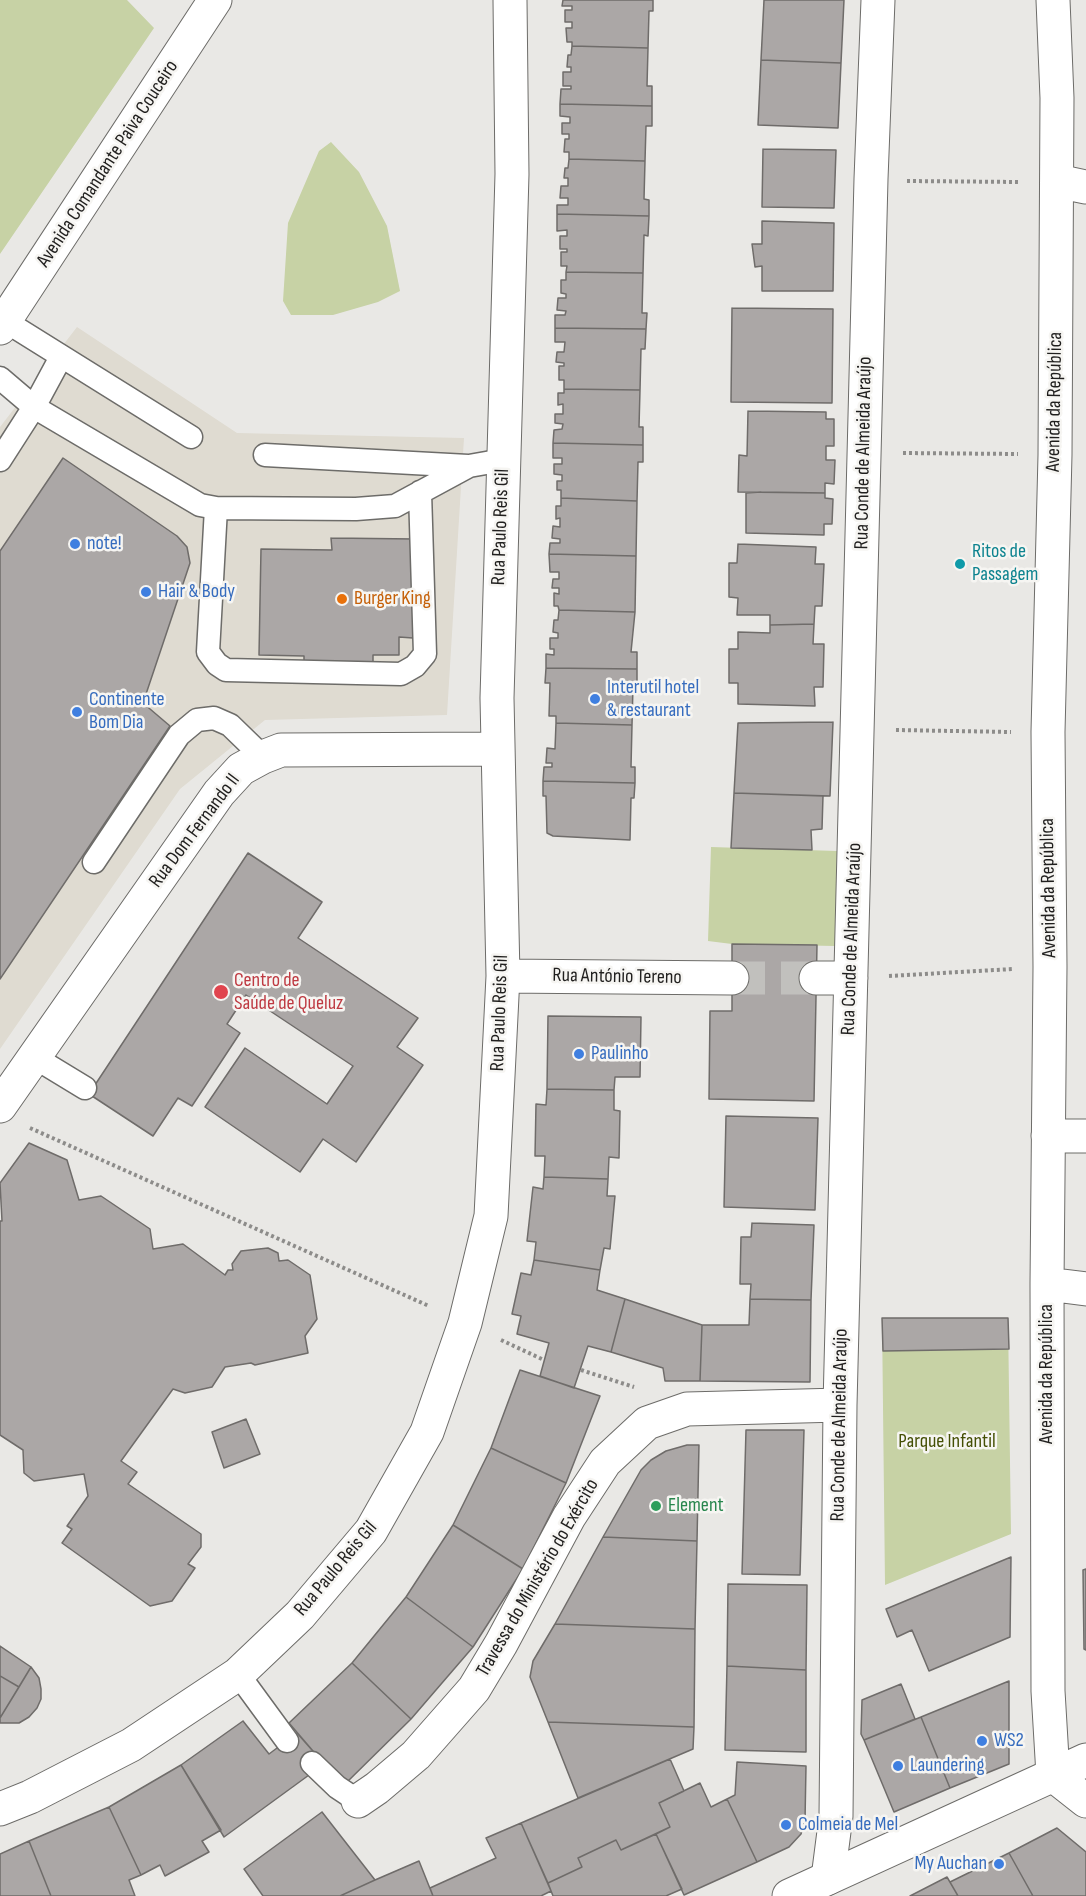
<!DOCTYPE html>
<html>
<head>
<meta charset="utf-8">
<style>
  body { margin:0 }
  canvas { display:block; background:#e9e8e5 }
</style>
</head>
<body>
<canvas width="1086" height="1896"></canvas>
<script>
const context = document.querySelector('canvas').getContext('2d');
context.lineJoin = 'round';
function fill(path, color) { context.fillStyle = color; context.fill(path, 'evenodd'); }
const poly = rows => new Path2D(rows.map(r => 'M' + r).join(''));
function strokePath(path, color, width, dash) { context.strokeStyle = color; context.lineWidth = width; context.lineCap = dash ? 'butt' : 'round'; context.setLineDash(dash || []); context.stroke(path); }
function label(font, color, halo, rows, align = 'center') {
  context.font = font + ' "Sofia Sans Condensed",sans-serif'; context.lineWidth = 5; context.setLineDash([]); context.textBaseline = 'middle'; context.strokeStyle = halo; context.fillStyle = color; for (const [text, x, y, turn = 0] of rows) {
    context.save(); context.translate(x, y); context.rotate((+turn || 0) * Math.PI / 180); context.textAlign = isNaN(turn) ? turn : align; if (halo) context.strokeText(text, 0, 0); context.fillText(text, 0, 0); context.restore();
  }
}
fill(poly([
  [77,327,237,433,464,438,447,715,265,720,180,789,0,1049,0,427]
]), '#dfdbd1');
fill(poly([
  [0,0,127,0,154,28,0,254],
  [331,142,359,172,387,226,400,291,378,302,333,315,291,315,283,301,288,223,319,151],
  [711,847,837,851,835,946,732,944,708,941],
  [882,1318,1008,1318,1011,1534,885,1585]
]), '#c7d2a5');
const building = poly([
  [563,0,653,0,653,11,649,11,648,48,572,46,572,42,567,42,566,28,572,28,572,22,565,22,565,10,572,10,572,6,562,6,563,0],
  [764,0,844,0,841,63,761,60,764,0],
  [572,46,648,48,647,86,652,86,652,106,560,104,561,89,571,89,571,86,563,86,563,72,571,72,571,67,567,67,568,55,571,55,572,46],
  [761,60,841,63,838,128,758,125,761,60],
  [560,104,652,106,652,126,646,126,645,161,569,159,569,152,564,152,565,139,569,139,569,134,562,134,562,123,570,123,570,117,560,116,560,104],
  [763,149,836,150,834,208,762,207,763,149],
  [569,159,645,161,644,199,649,200,649,216,557,214,557,205,568,205,568,198,560,198,561,186,568,186,568,178,564,178,565,168,568,168,569,159],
  [557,214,649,216,648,236,644,235,643,273,566,272,567,266,561,266,561,252,567,252,567,249,560,249,560,236,567,236,567,230,557,231,557,214],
  [762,221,834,223,833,291,762,291,762,266,755,267,752,244,762,244,762,221],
  [566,272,643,273,642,313,647,313,646,329,555,328,555,315,565,315,566,311,557,310,558,298,566,298,566,294,561,293,561,280,566,280,566,272],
  [732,308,833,309,832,403,731,402,732,308],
  [555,328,646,329,645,349,641,349,640,390,564,389,564,380,559,380,559,366,564,366,564,363,556,362,557,352,564,352,565,342,555,342,555,328],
  [564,389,640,390,639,427,643,427,643,445,553,443,554,430,562,429,563,424,555,423,555,414,563,414,563,404,558,405,558,393,564,393,564,389],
  [748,411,826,412,826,419,834,419,834,446,826,446,826,460,835,460,834,484,825,483,825,493,738,492,739,455,747,456,748,411],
  [553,443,643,445,643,462,638,462,637,501,561,498,561,490,557,490,557,481,562,481,562,475,554,474,554,464,562,464,562,458,553,458,553,443],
  [63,458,177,536,187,547,190,563,143,703,170,726,0,979,0,551,63,458],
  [761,492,825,493,825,498,833,499,832,524,824,524,824,535,746,533,746,493,761,492],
  [561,498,637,501,636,556,549,554,550,543,560,543,560,539,552,538,553,526,560,527,560,518,556,519,556,506,561,506,561,498],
  [331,538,415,539,413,638,399,637,399,655,373,655,373,667,304,665,304,656,259,655,261,549,332,550,331,538],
  [738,544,816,547,815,564,824,564,822,606,815,606,814,624,770,625,770,615,737,615,738,598,729,597,729,563,737,563,738,544],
  [549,554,636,556,635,612,559,610,558,606,554,606,554,593,559,594,559,588,552,588,553,579,559,579,559,572,550,572,549,554],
  [559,610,635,612,631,652,637,652,637,669,546,668,546,654,554,655,554,649,550,649,550,638,558,638,558,633,553,632,554,620,558,620,559,610],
  [814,624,813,644,824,644,823,687,814,687,815,706,738,704,738,683,729,683,729,649,738,649,738,632,770,633,770,625,814,624],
  [546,668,637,669,637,685,633,685,632,725,556,723,556,716,549,716,550,683,545,683,546,668],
  [833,722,830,796,734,793,738,723,833,722],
  [556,723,632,725,631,767,635,767,635,783,543,781,544,767,552,767,552,763,546,763,547,748,555,749,556,723],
  [543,781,635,783,634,798,631,798,630,840,553,836,547,833,546,796,543,796,543,781],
  [734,793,823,796,822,829,811,830,812,850,731,848,734,793],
  [248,853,322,902,298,938,418,1018,397,1047,423,1065,356,1162,323,1139,300,1172,205,1107,245,1048,327,1104,353,1066,246,995,227,1024,240,1033,192,1106,178,1098,153,1136,89,1094,248,853],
  [732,944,817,945,814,1101,709,1099,710,1011,732,1011,732,944],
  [548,1016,641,1017,640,1077,615,1077,614,1090,547,1089,548,1016],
  [547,1089,614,1090,614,1110,620,1111,619,1158,609,1157,608,1179,544,1177,545,1156,535,1156,536,1104,546,1105,547,1089],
  [726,1116,818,1118,815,1210,724,1207,726,1116],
  [29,1143,67,1160,79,1200,101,1196,150,1229,153,1249,183,1244,225,1275,228,1270,233,1270,232,1264,241,1251,268,1248,278,1253,279,1261,288,1260,310,1275,317,1319,305,1336,308,1353,255,1365,251,1363,225,1367,212,1387,185,1393,173,1389,121,1461,137,1472,128,1484,201,1534,201,1547,188,1564,195,1568,172,1601,150,1606,62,1543,72,1529,67,1526,88,1496,84,1474,34,1481,24,1473,23,1450,0,1435,0,1221,2,1221,0,1183,29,1143],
  [544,1177,608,1179,607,1196,615,1196,610,1249,604,1248,600,1270,534,1260,536,1242,527,1241,533,1187,543,1189,544,1177],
  [752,1223,814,1225,811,1300,750,1299,751,1284,740,1284,741,1237,751,1237,752,1223],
  [534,1260,600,1270,597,1290,625,1299,611,1352,588,1346,574,1388,540,1376,549,1343,517,1334,521,1316,512,1314,521,1273,531,1275,534,1260],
  [625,1299,702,1325,700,1381,665,1381,663,1368,611,1352,625,1299],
  [750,1299,811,1300,810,1382,700,1381,702,1325,749,1325,750,1299],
  [882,1318,1008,1318,1009,1349,883,1351,882,1318],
  [520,1370,600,1396,566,1483,491,1448,520,1370],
  [246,1419,260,1454,224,1468,212,1432,246,1419],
  [746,1430,804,1430,800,1575,742,1574,746,1430],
  [687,1445,699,1445,697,1541,603,1537,641,1470,651,1460,666,1451,687,1445],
  [491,1448,566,1483,523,1569,453,1525,491,1448],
  [453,1525,523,1569,473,1647,406,1597,453,1525],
  [603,1537,697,1541,695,1629,555,1624,603,1537],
  [1011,1557,1010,1637,929,1671,912,1630,897,1637,886,1609,1011,1557],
  [1086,1569,1086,1650,1084,1649,1083,1570,1086,1569],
  [728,1584,807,1585,806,1670,727,1666,728,1584],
  [406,1597,473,1647,411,1719,352,1663,406,1597],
  [555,1624,695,1629,694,1727,548,1722,530,1677,533,1661,555,1624],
  [0,1646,31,1667,19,1687,0,1676,0,1646],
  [352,1663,411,1719,343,1786,289,1723,352,1663],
  [727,1666,806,1670,806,1752,725,1750,727,1666],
  [31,1667,39,1678,41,1689,41,1699,37,1708,29,1717,19,1723,0,1723,0,1718,31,1667],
  [0,1676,19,1687,0,1718,0,1676],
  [1009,1681,1009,1764,950,1788,921,1717,1009,1681],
  [901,1684,915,1719,864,1740,861,1734,862,1700,901,1684],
  [921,1717,950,1788,894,1812,864,1740,921,1717],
  [243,1721,269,1754,297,1733,319,1758,309,1775,224,1837,181,1765,243,1721],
  [548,1722,694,1727,693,1749,578,1798,548,1722],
  [670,1759,684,1791,659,1803,670,1827,621,1850,616,1840,578,1858,582,1867,548,1883,521,1823,670,1759],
  [737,1762,806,1766,805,1821,801,1834,789,1847,757,1862,727,1799,735,1795,737,1762],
  [181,1765,221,1830,202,1841,209,1852,165,1876,160,1865,141,1875,109,1807,181,1765],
  [700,1783,711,1807,727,1799,757,1862,684,1895,656,1834,670,1827,659,1803,700,1783],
  [109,1807,141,1875,129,1880,135,1896,51,1896,29,1841,109,1807],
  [322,1812,375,1880,340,1896,263,1896,244,1869,322,1812],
  [521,1823,551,1891,541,1896,433,1896,430,1888,496,1858,486,1838,521,1823],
  [1057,1828,1086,1852,1086,1896,1033,1896,1009,1853,1057,1828],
  [656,1834,682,1889,666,1896,553,1896,548,1883,582,1867,578,1858,616,1840,621,1850,656,1834],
  [29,1841,51,1896,0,1896,0,1854,29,1841],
  [1009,1853,1033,1896,958,1896,950,1882,1009,1853],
  [419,1861,433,1896,340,1896,375,1880,419,1861],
  [947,1877,958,1896,910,1896,947,1877]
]);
fill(building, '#aba7a6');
strokePath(building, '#6f6c6a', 1.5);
strokePath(poly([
  [732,978,816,978]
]), '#c1c0bd', 33, [33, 16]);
const service = poly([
  [5,321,191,437],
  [0,378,34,407,200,505,216,508,356,509,395,506,469,466,503,460],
  [265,455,468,466],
  [0,460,34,407,61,357],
  [216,508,208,652,217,664,226,670,401,674,415,666,425,654,420,492],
  [94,862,179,735,197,720,214,718,230,725,263,757],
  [34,1057,85,1088],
  [238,1674,287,1741],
  [312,1763,337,1787,358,1801]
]);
const minor = poly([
  [1053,0,1057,98,1055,455,1048,732,1050,967,1047,1284,1048,1691,1053,1775,1086,1801],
  [1057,181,1086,187],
  [0,328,215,0],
  [503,976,732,978],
  [816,978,851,978],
  [0,1106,219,793,241,769,263,757,281,750,497,749],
  [1048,1136,1086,1136],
  [1047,1284,1086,1289],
  [358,1801,377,1788,416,1755,474,1689,501,1644,569,1517,605,1462,647,1423,687,1409,840,1405],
  [0,1809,30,1797,131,1745,238,1674,300,1615,371,1531,427,1432,465,1323,491,1216,503,976,497,698,512,174,510,0],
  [828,1878,836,1816,840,1405,871,179,878,0]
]);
const tertiary = poly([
  [789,1896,1086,1760]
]);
strokePath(service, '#6d6c69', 25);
strokePath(minor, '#6d6c69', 35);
strokePath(tertiary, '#6d6c69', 35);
strokePath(poly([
  [907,181,1020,182],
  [903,453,1018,454],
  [896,730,1011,732],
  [889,976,1013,969],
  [30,1128,429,1306],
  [501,1340,544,1360],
  [581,1370,634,1387]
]), '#8d8c8a', 4, [3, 3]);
strokePath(service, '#fff', 22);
strokePath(minor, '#fff', 33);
strokePath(tertiary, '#fff', 33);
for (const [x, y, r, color] of [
  [75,544,6,"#3f7fe0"],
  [960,564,6,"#0f9aa8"],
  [146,592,6,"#3f7fe0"],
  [342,599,6,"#e8710a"],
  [595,699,6,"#3f7fe0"],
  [77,712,6,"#3f7fe0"],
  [221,992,8,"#e0444e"],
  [579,1054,6,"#3f7fe0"],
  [656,1506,6,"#2e9e5b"],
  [982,1741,6,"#3f7fe0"],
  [898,1766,6,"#3f7fe0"],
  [786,1825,6,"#3f7fe0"],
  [999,1864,6,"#3f7fe0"]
]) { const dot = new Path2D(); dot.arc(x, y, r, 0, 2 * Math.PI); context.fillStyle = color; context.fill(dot); strokePath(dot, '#f6f5f2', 2); }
label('20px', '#201f1e', '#f6f5f2', [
  ["Avenida Comandante Paiva Couceiro",108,164,-57],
  ["Avenida da República",1055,402,-89],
  ["Rua Conde de Almeida Araújo",864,453,-89],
  ["Rua Paulo Reis Gil",501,527,-88],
  ["Rua Dom Fernando II",195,831,-53],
  ["Avenida da República",1049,888,-91],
  ["Rua Conde de Almeida Araújo",852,939,-88],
  ["Rua António Tereno",617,977,1],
  ["Rua Paulo Reis Gil",500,1013,-88],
  ["Avenida da República",1047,1374,-90],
  ["Rua Conde de Almeida Araújo",840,1425,-89],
  ["Rua Paulo Reis Gil",336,1569,-50],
  ["Travessa do Ministério do Exército",538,1578,-60]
]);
label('20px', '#366cbe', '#f6f5f2', [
  ["note!",87,544],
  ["Hair & Body",158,592],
  ["Interutil hotel",607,688],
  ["& restaurant",607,711],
  ["Continente",89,700],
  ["Bom Dia",89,723],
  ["Paulinho",591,1054],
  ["WS2",994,1741],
  ["Laundering",910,1766],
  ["Colmeia de Mel",798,1825],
  ["My Auchan",987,1864,"right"]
], 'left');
label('20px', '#0d838f', '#f6f5f2', [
  ["Ritos de",972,552],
  ["Passagem",972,575]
], 'left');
label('20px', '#c56008', '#f6f5f2', [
  ["Burger King",354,599]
], 'left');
label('20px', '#be3a42', '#f6f5f2', [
  ["Centro de",234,981],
  ["Saúde de Queluz",234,1004]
], 'left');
label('20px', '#444f04', '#f6f5f2', [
  ["Parque Infantil",947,1442]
]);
label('20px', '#27864d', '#f6f5f2', [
  ["Element",668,1506]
], 'left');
</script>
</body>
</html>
